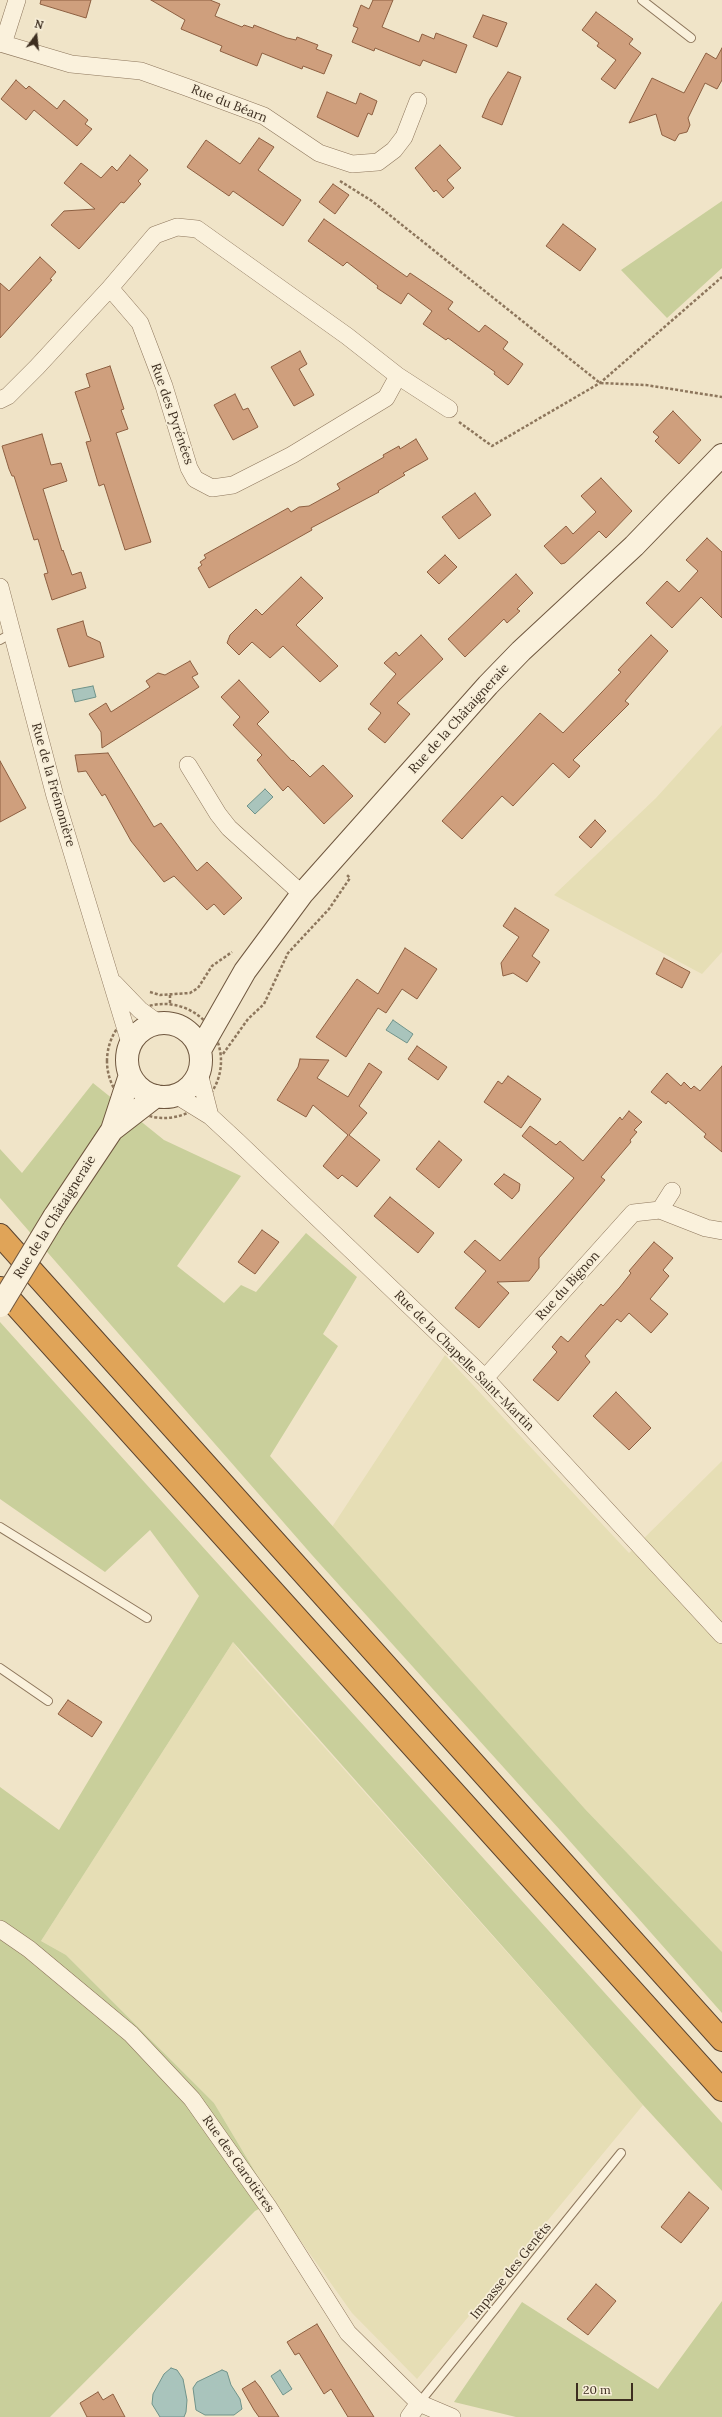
<!DOCTYPE html>
<html>
<head>
<meta charset="utf-8">
<style>
  body { margin:0 }
  #map { position:relative; width:722px; height:2417px; overflow:hidden; background:#f0e4c8; font-family:Lora,serif }
  canvas { display:block }
  .north { position:absolute; left:16px; top:16px; width:40px; height:40px; -webkit-text-stroke:3px #f7eed8; paint-order:stroke; rotate:15deg; font-size:11px; font-weight:700; line-height:16px; text-align:center; color:#3d2e20 }
  .north::after { content:''; display:block; margin:auto; width:14px; height:18px; background:#3d2e20; clip-path:polygon(50% 0,100% 100%,50% 72%,0 100%) }
  .scale { position:absolute; left:576px; top:2383px; width:57px; height:18px; box-sizing:border-box; border:2px solid #3d2e20; border-top:0; padding-left:5px; font-size:12px; line-height:14px; white-space:nowrap; color:#3d2e20; -webkit-text-stroke:3px #f7eed8; paint-order:stroke }
</style>
</head>
<body>
<div id="map">
<canvas width="722" height="2417"></canvas>
<div class="north">N</div>
<div class="scale">20 m</div>
</div>
<script>
const context = document.querySelector('canvas').getContext('2d');
context.lineJoin = 'round';
function fill(path, color) { context.fillStyle = color; context.fill(path, 'evenodd'); }
const poly = rows => new Path2D(rows.map(r => 'M' + r).join(''));
function strokePath(path, color, width, dash) { context.strokeStyle = color; context.lineWidth = width; context.lineCap = dash ? 'butt' : 'round'; context.setLineDash(dash || []); context.stroke(path); }
function label(font, color, halo, rows, align = 'center') {
  context.font = font + ' Lora,serif'; context.lineWidth = 3.5; context.setLineDash([]); context.textBaseline = 'middle'; context.strokeStyle = halo; context.fillStyle = color; for (const [text, x, y, turn = 0] of rows) {
    context.save(); context.translate(x, y); context.rotate((+turn || 0) * Math.PI / 180); context.textAlign = isNaN(turn) ? turn : align; if (halo) context.strokeText(text, 0, 0); context.fillText(text, 0, 0); context.restore();
  }
}
fill(poly([
  [722,725,722,952,702,974,554,895,656,798],
  [445,1355,629,1553,722,1461,722,1952,585,1809,332,1527],
  [233,1642,244,1657,643,2105,417,2379,352,2313,273,2202,214,2103,66,1955,41,1941]
]), '#e6deb5');
fill(poly([
  [722,201,722,268,667,318,621,270],
  [93,1083,164,1140,241,1176,177,1266,224,1303,241,1285,256,1292,306,1233,357,1277,323,1334,338,1346,270,1456,585,1809,722,1952,722,2013,560,1830,312,1555,0,1198,0,1149,22,1173],
  [0,1322,722,2123,722,2191,643,2105,233,1642,41,1941,66,1955,214,2103,273,2202,255,2211,50,2417,0,2417,0,1787,59,1830,199,1596,150,1530,105,1572,0,1499],
  [722,2301,722,2417,516,2417,454,2402,522,2302,658,2389]
]), '#c9cf9b');
const water = poly([
  [93,686,96,697,75,702,72,690,93,686],
  [265,789,273,797,255,814,247,806,265,789],
  [393,1020,413,1034,407,1043,386,1030,393,1020],
  [171,2368,177,2370,183,2379,187,2400,186,2412,184,2417,160,2417,152,2404,153,2394,164,2374,171,2368],
  [222,2370,227,2372,231,2385,240,2399,242,2409,234,2415,205,2415,196,2410,193,2388,197,2382,222,2370],
  [280,2370,292,2389,283,2395,271,2376,280,2370]
]);
fill(water, '#a9c4bc');
strokePath(water, '#6f938a', 1);
const building = poly([
  [41,0,91,0,86,18,40,4,41,0],
  [151,0,210,0,220,4,215,16,242,27,244,25,253,28,254,25,287,38,296,40,297,37,318,45,316,49,332,55,324,74,303,66,302,69,262,53,257,66,220,51,222,46,181,29,185,20,151,0],
  [373,0,393,0,382,27,419,42,422,34,434,39,436,33,467,45,456,73,423,60,420,66,375,48,374,51,352,42,358,28,353,26,361,5,369,9,373,0],
  [596,12,633,39,629,44,641,53,615,89,601,79,616,60,597,46,599,43,582,30,596,12],
  [483,15,507,23,497,47,473,37,483,15],
  [722,48,722,80,717,89,705,83,688,118,690,125,687,132,679,134,675,141,662,135,656,114,629,123,652,78,684,93,706,53,716,59,722,48],
  [508,72,521,77,502,125,482,117,490,99,508,72],
  [16,80,26,89,29,86,57,109,64,100,88,120,85,124,92,129,77,146,34,110,26,120,1,99,16,80],
  [327,92,356,104,360,93,377,101,372,115,368,113,358,137,317,117,327,92],
  [259,138,274,147,258,170,301,200,283,226,233,191,229,196,187,167,206,140,240,164,259,138],
  [440,145,461,168,447,180,454,188,443,198,436,190,434,192,415,168,440,145],
  [130,155,148,170,138,181,141,184,124,203,121,202,79,249,51,225,64,211,95,209,64,183,81,163,101,178,112,166,117,171,130,155],
  [333,184,349,195,335,214,319,202,333,184],
  [324,219,407,277,410,273,453,302,448,309,479,332,485,325,508,342,503,349,523,364,510,383,508,385,494,374,495,372,448,338,446,340,423,324,432,311,408,293,401,304,377,288,378,286,347,262,343,266,308,241,324,219],
  [563,224,596,249,580,271,546,246,563,224],
  [40,257,56,272,50,279,52,280,0,338,0,283,9,291,40,257],
  [300,351,307,364,299,369,314,395,294,406,271,367,300,351],
  [110,366,124,409,121,410,128,429,116,433,151,542,125,550,104,484,99,486,86,442,91,441,75,392,90,387,86,374,110,366],
  [235,394,243,410,248,408,258,427,233,440,214,405,235,394],
  [673,411,701,440,679,464,655,441,659,437,653,432,673,411],
  [42,434,51,465,61,463,67,481,43,489,62,551,63,550,72,575,81,572,86,588,52,600,44,574,48,573,38,539,34,540,14,476,12,476,9,469,2,446,42,434],
  [416,439,428,459,403,473,405,475,378,491,379,492,311,528,312,530,209,588,198,568,202,565,200,562,206,558,204,555,288,508,291,512,299,507,309,506,340,489,337,484,384,457,383,455,399,446,400,449,416,439],
  [601,478,632,511,606,538,599,531,565,563,561,564,544,546,566,526,573,534,596,512,581,496,601,478],
  [475,493,491,515,459,539,442,517,475,493],
  [707,538,722,552,722,618,701,597,672,628,646,603,667,581,679,592,698,571,686,560,707,538],
  [445,555,457,567,439,584,427,572,445,555],
  [516,574,533,593,517,609,520,611,507,623,504,619,465,657,448,639,516,574],
  [301,577,323,598,296,625,338,666,320,682,283,646,270,658,252,642,239,655,227,643,230,635,256,609,262,615,301,577],
  [83,621,87,636,100,642,104,657,69,667,57,629,83,621],
  [421,635,443,659,397,703,410,714,385,743,368,729,381,713,370,704,396,674,384,663,396,652,399,656,421,635],
  [651,635,668,651,625,701,629,704,573,760,580,766,569,778,553,763,513,806,502,796,462,839,442,821,540,713,563,733,621,672,618,670,651,635],
  [190,661,198,674,192,677,199,687,102,748,101,732,89,714,106,703,111,712,150,687,146,681,158,673,165,675,190,661],
  [239,680,269,712,257,724,292,761,293,760,310,777,323,765,353,796,324,824,288,786,283,791,270,776,257,760,262,755,233,725,240,717,221,697,239,680],
  [108,753,154,827,161,823,197,871,207,862,242,898,224,915,214,904,207,910,174,876,164,882,131,841,105,794,102,796,86,771,78,772,75,755,108,753],
  [0,761,26,808,0,822,0,761],
  [595,820,606,831,591,848,579,837,595,820],
  [515,908,549,930,532,956,540,962,527,982,513,973,503,976,501,963,519,937,503,926,515,908],
  [405,948,437,969,417,999,402,989,386,1013,378,1008,346,1057,316,1037,357,979,378,994,405,948],
  [664,958,690,972,682,988,656,974,664,958],
  [417,1046,447,1067,438,1080,408,1059,417,1046],
  [300,1059,329,1060,317,1078,348,1097,369,1063,382,1072,359,1106,367,1113,349,1135,380,1160,357,1187,342,1175,338,1179,323,1166,348,1135,313,1105,306,1117,277,1100,298,1067,300,1059],
  [722,1066,722,1152,704,1137,706,1134,668,1101,666,1104,651,1092,667,1073,681,1086,684,1082,691,1089,694,1086,700,1091,722,1066],
  [508,1076,541,1099,521,1128,484,1102,498,1081,502,1084,508,1076],
  [629,1111,642,1122,634,1130,637,1132,630,1140,631,1142,601,1177,605,1180,539,1258,539,1268,529,1281,497,1282,509,1293,479,1328,455,1308,486,1271,464,1252,475,1240,500,1261,574,1178,522,1136,530,1126,556,1145,560,1141,583,1161,620,1117,622,1120,629,1111],
  [439,1141,462,1160,439,1188,416,1169,439,1141],
  [504,1174,520,1184,519,1191,512,1199,494,1184,504,1174],
  [390,1197,434,1233,418,1253,374,1216,390,1197],
  [262,1230,279,1242,255,1274,238,1262,262,1230],
  [654,1242,673,1258,663,1270,669,1276,650,1299,668,1314,651,1333,629,1313,621,1322,617,1319,585,1356,590,1362,558,1401,533,1380,557,1352,552,1347,561,1336,568,1342,601,1304,603,1306,620,1287,631,1273,629,1271,654,1242],
  [616,1392,651,1428,629,1450,593,1416,616,1392],
  [68,1700,102,1722,92,1737,58,1714,68,1700],
  [689,2192,709,2208,681,2243,661,2227,689,2192],
  [596,2284,616,2301,588,2335,567,2319,596,2284],
  [317,2324,341,2364,374,2417,348,2417,331,2389,324,2394,299,2353,295,2355,287,2342,317,2324],
  [255,2381,260,2387,279,2417,259,2417,254,2410,242,2389,255,2381],
  [98,2392,103,2400,113,2394,125,2417,87,2417,80,2403,98,2392]
]);
fill(building, '#cf9f7d');
strokePath(building, '#8d5f41', 1);
const lane = poly([
  [642,0,691,38],
  [0,640,12,633],
  [0,1527,147,1618],
  [0,1668,48,1701],
  [419,2403,621,2153]
]);
const street = poly([
  [0,43,71,64,141,71,186,87,264,116,319,153,352,164,378,162,394,150,404,137,418,101],
  [3,44,17,0],
  [398,376,449,409],
  [0,400,8,396,37,367,110,288,155,235,177,227,197,229,347,336,398,376,386,398,292,455,233,485,212,488,195,479,189,468,164,386,140,323,110,288],
  [0,587,55,796,130,1043],
  [188,765,218,814,229,828,302,894],
  [114,983,140,1010,158,1023],
  [199,1073,210,1116],
  [176,1095,210,1116,237,1141,485,1378,722,1635],
  [660,1210,672,1191],
  [485,1378,633,1213,660,1210,706,1228,722,1231],
  [0,1929,29,1949,131,2034,192,2099,269,2208,348,2333,419,2403,452,2417],
  [409,2417,419,2403]
]);
const secondary = poly([
  '127 1060a37 37 0 1 1 74 0a37 37 0 1 1-74 0Z',
  [200,1050,245,971,302,894,488,685,521,651,634,546,722,455],
  [112,1130,156,1096],
  [54,1217,112,1130,130,1075]
]);
const highway = poly([
  [0,1235,722,2040],
  [0,1288,722,2090]
]);
strokePath(lane, '#8d765c', 10);
strokePath(street, '#8d765c', 18);
strokePath(secondary, '#6f573f', 24);
strokePath(highway, '#5b4430', 24);
strokePath(poly([
  [340,181,372,201,600,383,646,385,722,397],
  [459,422,492,446,600,383,722,277],
  [150,992,160,995,190,993,198,988,212,966,232,952],
  [170,995,170,1005],
  '107 1061a57 57 0 1 1 114 0a57 57 0 1 1-114 0Z',
  [223,1054,248,1019,264,1004,288,953,329,909,350,878,346,874]
]), '#8d765c', 2.5, [3, 2]);
strokePath(lane, '#faf1dc', 8);
strokePath(street, '#faf1dc', 17);
strokePath(secondary, '#faf1dc', 22);
strokePath(highway, '#e0a458', 22);
const secondaryBridge = poly([
  [0,1306,54,1217]
]);
strokePath(secondaryBridge, '#6f573f', 24, []);
strokePath(secondaryBridge, '#faf1dc', 22);
label('13px', '#3d2e20', '#f7eed8', [
  ["Rue du Béarn",229,104,22],
  ["Rue des Pyrénées",172,414,71],
  ["Rue de la Châtaigneraie",459,719,-48],
  ["Rue de la Frémonière",53,785,74],
  ["Rue de la Châtaigneraie",55,1217,-58],
  ["Rue du Bignon",568,1286,-48],
  ["Rue de la Chapelle Saint-Martin",464,1361,45],
  ["Rue des Garotières",238,2164,55],
  ["Impasse des Genêts",511,2271,-51]
]);
</script>
</body>
</html>
